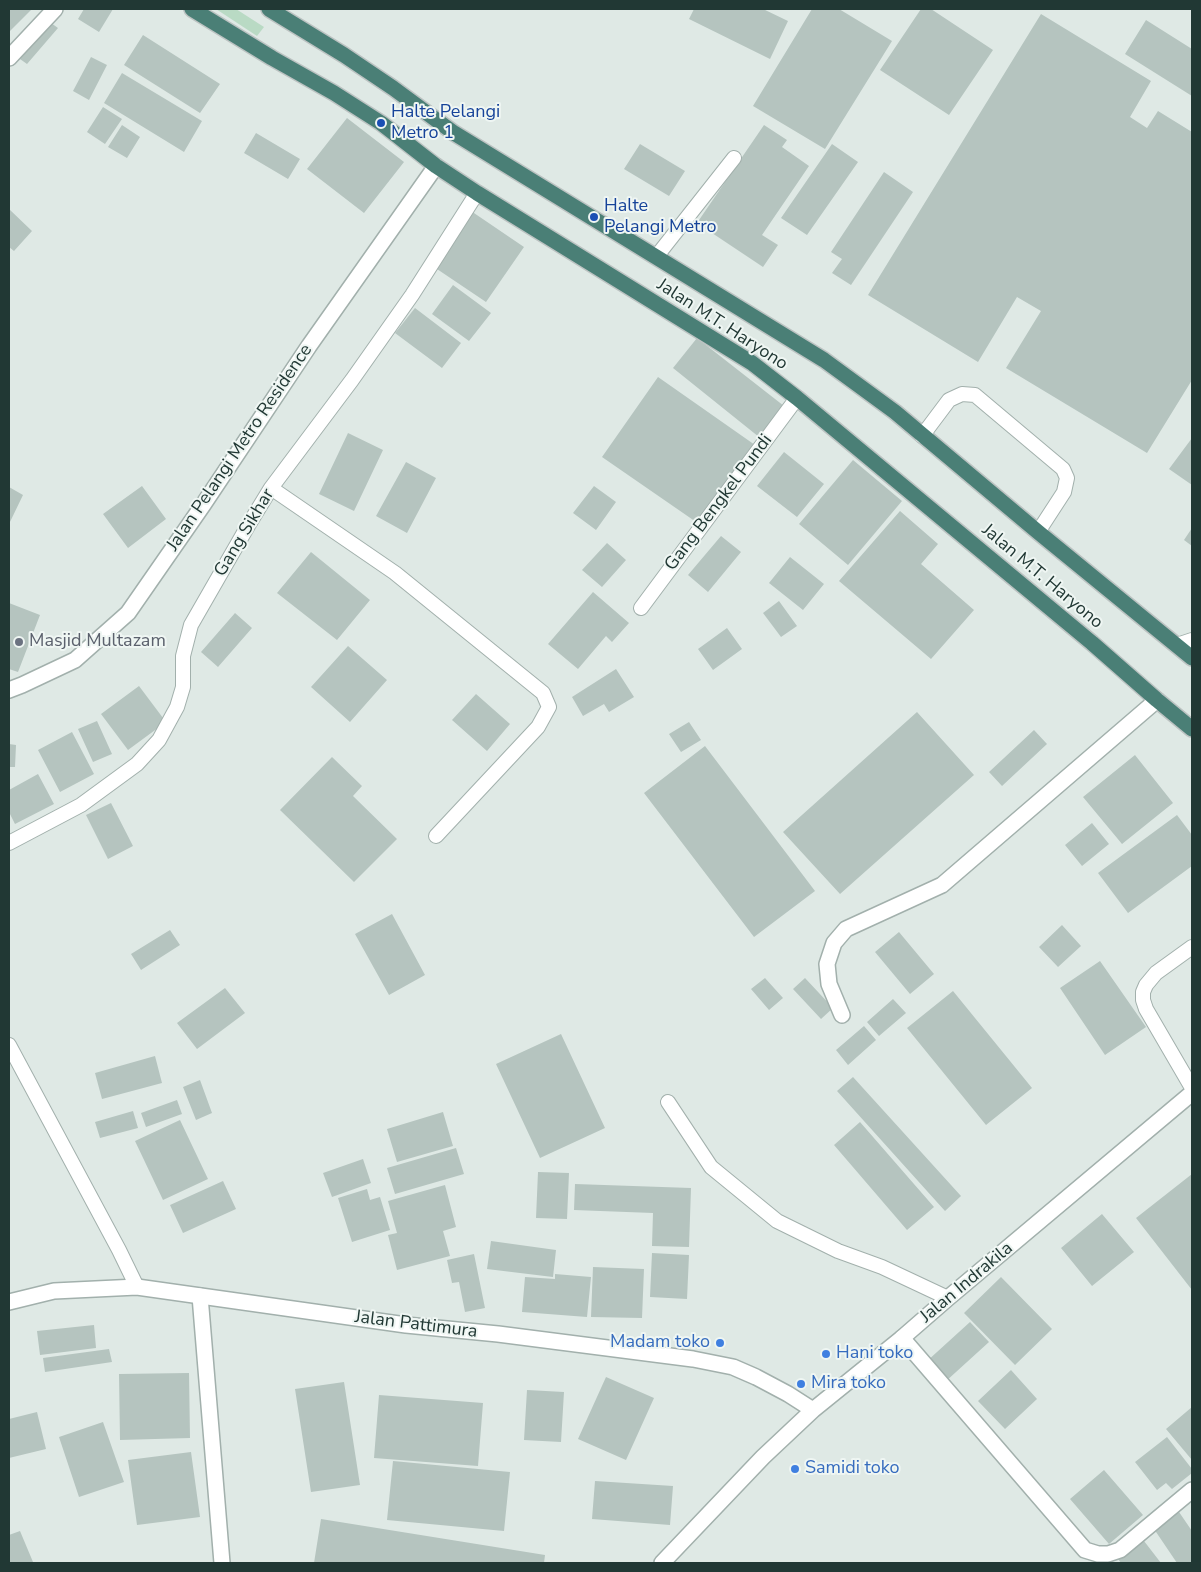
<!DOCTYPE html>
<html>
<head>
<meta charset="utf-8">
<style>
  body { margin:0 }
  #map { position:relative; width:1201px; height:1572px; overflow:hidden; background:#dfe9e5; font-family:"Nunito Sans",sans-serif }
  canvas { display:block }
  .frame { position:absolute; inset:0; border:10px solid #213834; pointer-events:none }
</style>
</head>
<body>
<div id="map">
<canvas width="1201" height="1572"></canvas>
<div class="frame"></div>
</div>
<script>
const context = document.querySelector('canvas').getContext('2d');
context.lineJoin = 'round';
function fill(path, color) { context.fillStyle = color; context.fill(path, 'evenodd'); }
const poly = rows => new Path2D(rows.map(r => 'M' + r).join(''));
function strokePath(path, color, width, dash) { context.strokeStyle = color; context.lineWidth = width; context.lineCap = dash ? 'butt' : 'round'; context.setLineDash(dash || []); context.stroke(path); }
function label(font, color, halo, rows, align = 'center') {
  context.font = font + ' "Nunito Sans",sans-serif'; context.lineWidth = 4; context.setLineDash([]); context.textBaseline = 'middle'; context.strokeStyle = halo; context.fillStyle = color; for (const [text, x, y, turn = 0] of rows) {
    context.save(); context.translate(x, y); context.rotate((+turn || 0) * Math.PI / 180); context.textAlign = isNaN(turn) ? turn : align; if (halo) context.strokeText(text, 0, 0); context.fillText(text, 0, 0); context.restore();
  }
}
fill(poly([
  [216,9,236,9,264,27,257,36]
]), '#b9dac4');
fill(poly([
  [9,9,32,9,9,32],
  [84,9,113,9,99,32,78,19],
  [694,9,763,9,788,21,770,59,689,19],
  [812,9,839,9,892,41,825,149,753,106],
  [921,9,931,9,993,50,949,115,880,70],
  [1041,14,1151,81,1130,117,1147,128,1158,111,1192,132,1192,380,1147,453,1006,368,1041,311,1017,297,978,362,868,295],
  [1146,20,1192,49,1192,96,1125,54],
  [51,23,58,28,27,64,20,59],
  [143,35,220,84,200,113,124,65],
  [91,57,107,65,89,100,73,91],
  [122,73,202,121,184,152,104,103],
  [103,107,122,119,105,144,87,132],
  [347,118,404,162,364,213,307,169],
  [122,125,140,137,127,158,108,147],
  [764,125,787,140,782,147,809,166,762,235,778,245,763,267,697,223],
  [256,133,300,159,288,179,244,153],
  [640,144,685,171,669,196,624,169],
  [832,144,858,162,807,235,781,218],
  [884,172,913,192,851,285,832,273,842,259,831,252],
  [9,209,32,231,14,251,9,247],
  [471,211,524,247,486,302,434,267],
  [453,285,491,313,469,341,432,314],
  [415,308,461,343,442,368,395,333],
  [697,338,784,406,759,437,673,368],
  [658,377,755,445,699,524,602,457],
  [348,433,383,450,354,511,319,494],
  [1192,438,1192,485,1169,469],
  [784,452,824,484,797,517,757,486],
  [853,460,902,501,848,565,799,524],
  [406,462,436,478,407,533,376,516],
  [142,486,166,519,128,548,103,514],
  [594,486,616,502,596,530,573,513],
  [9,487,23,495,9,524],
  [900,511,938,544,921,564,974,610,931,659,839,581],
  [1192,528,1192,546,1184,540],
  [721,536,741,552,708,592,688,575],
  [607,543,626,560,602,587,582,570],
  [311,552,370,600,337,640,277,593],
  [790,557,824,584,803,610,769,583],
  [593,592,629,623,612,642,606,636,578,669,548,644],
  [779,601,797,626,781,637,763,613],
  [9,603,40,615,18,672,9,669],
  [235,613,252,628,218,667,201,652],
  [727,628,742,649,713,670,698,649],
  [348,646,387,680,350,722,311,687],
  [616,669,634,697,609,712,604,704,583,716,572,697],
  [139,686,166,722,128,750,101,714],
  [476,694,510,724,487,751,452,720],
  [917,712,974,775,840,894,783,832],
  [97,721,112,754,93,762,78,729],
  [689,722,701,740,681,752,669,734],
  [1034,730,1047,744,1002,786,989,772],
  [72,732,94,774,60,792,38,750],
  [9,744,16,745,15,767,9,767],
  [705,746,815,891,754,937,644,793],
  [1135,755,1173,803,1122,844,1083,797],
  [332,757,362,786,353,796,397,839,354,882,280,810],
  [38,774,54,804,15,824,9,812,9,790],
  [111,803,133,846,108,859,86,815],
  [1177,815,1192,835,1192,866,1128,913,1098,873],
  [1092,823,1109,844,1082,866,1065,845],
  [392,914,425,975,389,995,355,934],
  [1062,925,1081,946,1058,967,1039,947],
  [170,930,180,945,141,970,131,954],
  [899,932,934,974,910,994,875,952],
  [1100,961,1146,1027,1105,1055,1060,988],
  [765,978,783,998,769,1010,751,989],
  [805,978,833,1008,821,1019,793,989],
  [225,988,245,1013,197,1049,177,1023],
  [953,991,1032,1088,986,1125,907,1028],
  [893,999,906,1013,879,1036,867,1022],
  [864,1026,876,1040,848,1065,836,1050],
  [561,1034,605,1128,540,1158,496,1064],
  [155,1056,162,1083,102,1099,95,1073],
  [853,1077,961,1196,945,1211,837,1091],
  [200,1080,212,1113,196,1120,183,1087],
  [177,1100,182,1114,146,1127,141,1113],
  [133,1111,138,1128,100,1138,95,1122],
  [443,1112,453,1146,397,1162,387,1129],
  [180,1120,208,1179,163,1200,135,1141],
  [860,1122,934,1207,907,1230,834,1145],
  [456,1148,464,1174,395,1194,387,1168],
  [363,1159,371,1183,332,1197,323,1173],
  [538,1172,569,1173,567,1219,536,1218],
  [1192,1174,1192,1290,1136,1218],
  [223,1181,236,1209,183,1233,170,1205],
  [575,1184,691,1188,689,1247,652,1246,653,1213,574,1210],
  [445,1185,456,1227,443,1231,450,1256,397,1270,388,1235,397,1233,388,1201],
  [367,1189,370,1200,380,1197,390,1230,352,1242,338,1198],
  [1102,1214,1134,1252,1092,1286,1061,1248],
  [491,1241,556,1250,553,1277,487,1269],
  [652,1253,689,1255,687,1299,650,1297],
  [474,1254,485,1308,465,1312,459,1282,452,1283,447,1260],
  [593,1267,644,1269,642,1318,591,1317],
  [555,1274,591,1277,587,1317,522,1312,525,1277,555,1279],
  [1001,1277,1052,1329,1015,1365,964,1313],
  [970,1322,989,1342,945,1382,926,1362],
  [94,1325,96,1348,40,1355,37,1331],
  [109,1349,112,1362,45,1372,43,1358],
  [1011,1370,1037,1399,1005,1429,978,1401],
  [189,1373,190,1438,120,1440,119,1374],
  [606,1377,654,1398,626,1460,578,1439],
  [344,1382,360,1485,311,1492,295,1389],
  [527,1390,564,1392,561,1442,524,1440],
  [379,1395,483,1403,478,1466,374,1458],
  [1192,1407,1192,1460,1166,1429],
  [37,1412,46,1449,9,1458,9,1419],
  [103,1422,124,1482,79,1497,59,1437],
  [1167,1437,1192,1469,1192,1473,1172,1489,1166,1483,1157,1490,1135,1462],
  [191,1452,200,1517,137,1525,128,1460],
  [393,1461,510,1472,504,1531,387,1520],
  [1104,1470,1143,1515,1109,1544,1070,1499],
  [595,1481,673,1486,670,1525,592,1519],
  [1179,1512,1192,1531,1192,1563,1177,1563,1154,1529],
  [321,1519,545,1555,544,1563,314,1563],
  [20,1531,33,1562,9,1563,9,1535],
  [1144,1541,1161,1563,1121,1563,1118,1559]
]), '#b5c4bf');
const service = poly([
  [656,257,734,158],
  [922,436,949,400,962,394,975,395,1063,469,1067,478,1064,492,1038,532],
  [271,488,395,573,543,693,549,707,538,727,436,836],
  [641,608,797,398],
  [1177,645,1192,640],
  [9,843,81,805,137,764,159,740,177,707,183,687,183,656,191,625,249,524,271,488,352,380,412,295,477,193],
  [1192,947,1156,973,1146,985,1143,992,1143,1000,1146,1009,1192,1088],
  [9,1045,119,1250,137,1287],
  [668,1102,711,1167,777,1221,838,1251,882,1267,948,1298]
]);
const minor = poly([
  [9,58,55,9],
  [9,690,22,685,75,660,128,613,203,505,309,346,436,166],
  [842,1015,829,984,827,964,834,943,846,929,942,885,1157,700],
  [200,1296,222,1563],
  [902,1338,1085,1550,1098,1554,1108,1554,1120,1550,1192,1490]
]);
const tertiary = poly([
  [9,1302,54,1291,137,1287,406,1325,498,1334,693,1359,733,1367,756,1377,788,1394,813,1410],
  [662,1563,763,1457,813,1410,902,1338,948,1298,1192,1093]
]);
const trunk = poly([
  [192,9,272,58,334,93,381,123,436,166,477,193,752,363,797,398,1092,643,1157,700,1192,729],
  [269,9,344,55,393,88,454,133,824,360,895,412,1038,532,1192,658]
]);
strokePath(service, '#a2b0ac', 16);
strokePath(minor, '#a2b0ac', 18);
strokePath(tertiary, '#a2b0ac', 18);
strokePath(trunk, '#bcc3c2', 18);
strokePath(service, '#fff', 14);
strokePath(minor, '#fff', 15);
strokePath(tertiary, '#fff', 15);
strokePath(trunk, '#4a7f76', 15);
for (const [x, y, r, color] of [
  [381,123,5,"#1a4fb4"],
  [594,217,5,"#1a4fb4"],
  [19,642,5,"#6b7280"],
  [720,1343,5,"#3f7fe0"],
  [826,1354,5,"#3f7fe0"],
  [801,1384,5,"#3f7fe0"],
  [795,1469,5,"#3f7fe0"]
]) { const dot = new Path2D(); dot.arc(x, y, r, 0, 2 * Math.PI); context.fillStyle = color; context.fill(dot); strokePath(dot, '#eff6f3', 2); }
label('18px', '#164399', '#eff6f3', [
  ["Halte Pelangi",391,113],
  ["Metro 1",391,134],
  ["Halte",604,207],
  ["Pelangi Metro",604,228]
], 'left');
label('18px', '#213834', '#eff6f3', [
  ["Jalan M.T. Haryono",722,325,33],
  ["Jalan Pelangi Metro Residence",240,448,-56],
  ["Gang Bengkel Pundi",719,503,-53],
  ["Gang Sikhar",245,533,-59],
  ["Jalan M.T. Haryono",1042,577,40],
  ["Jalan Indrakila",967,1283,-40],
  ["Jalan Pattimura",416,1325,7]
]);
label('18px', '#5b616d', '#eff6f3', [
  ["Masjid Multazam",29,642]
], 'left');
label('18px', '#366cbe', '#eff6f3', [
  ["Madam toko",710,1343,"right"],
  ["Hani toko",836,1354],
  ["Mira toko",811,1384],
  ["Samidi toko",805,1469]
], 'left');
</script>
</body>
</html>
